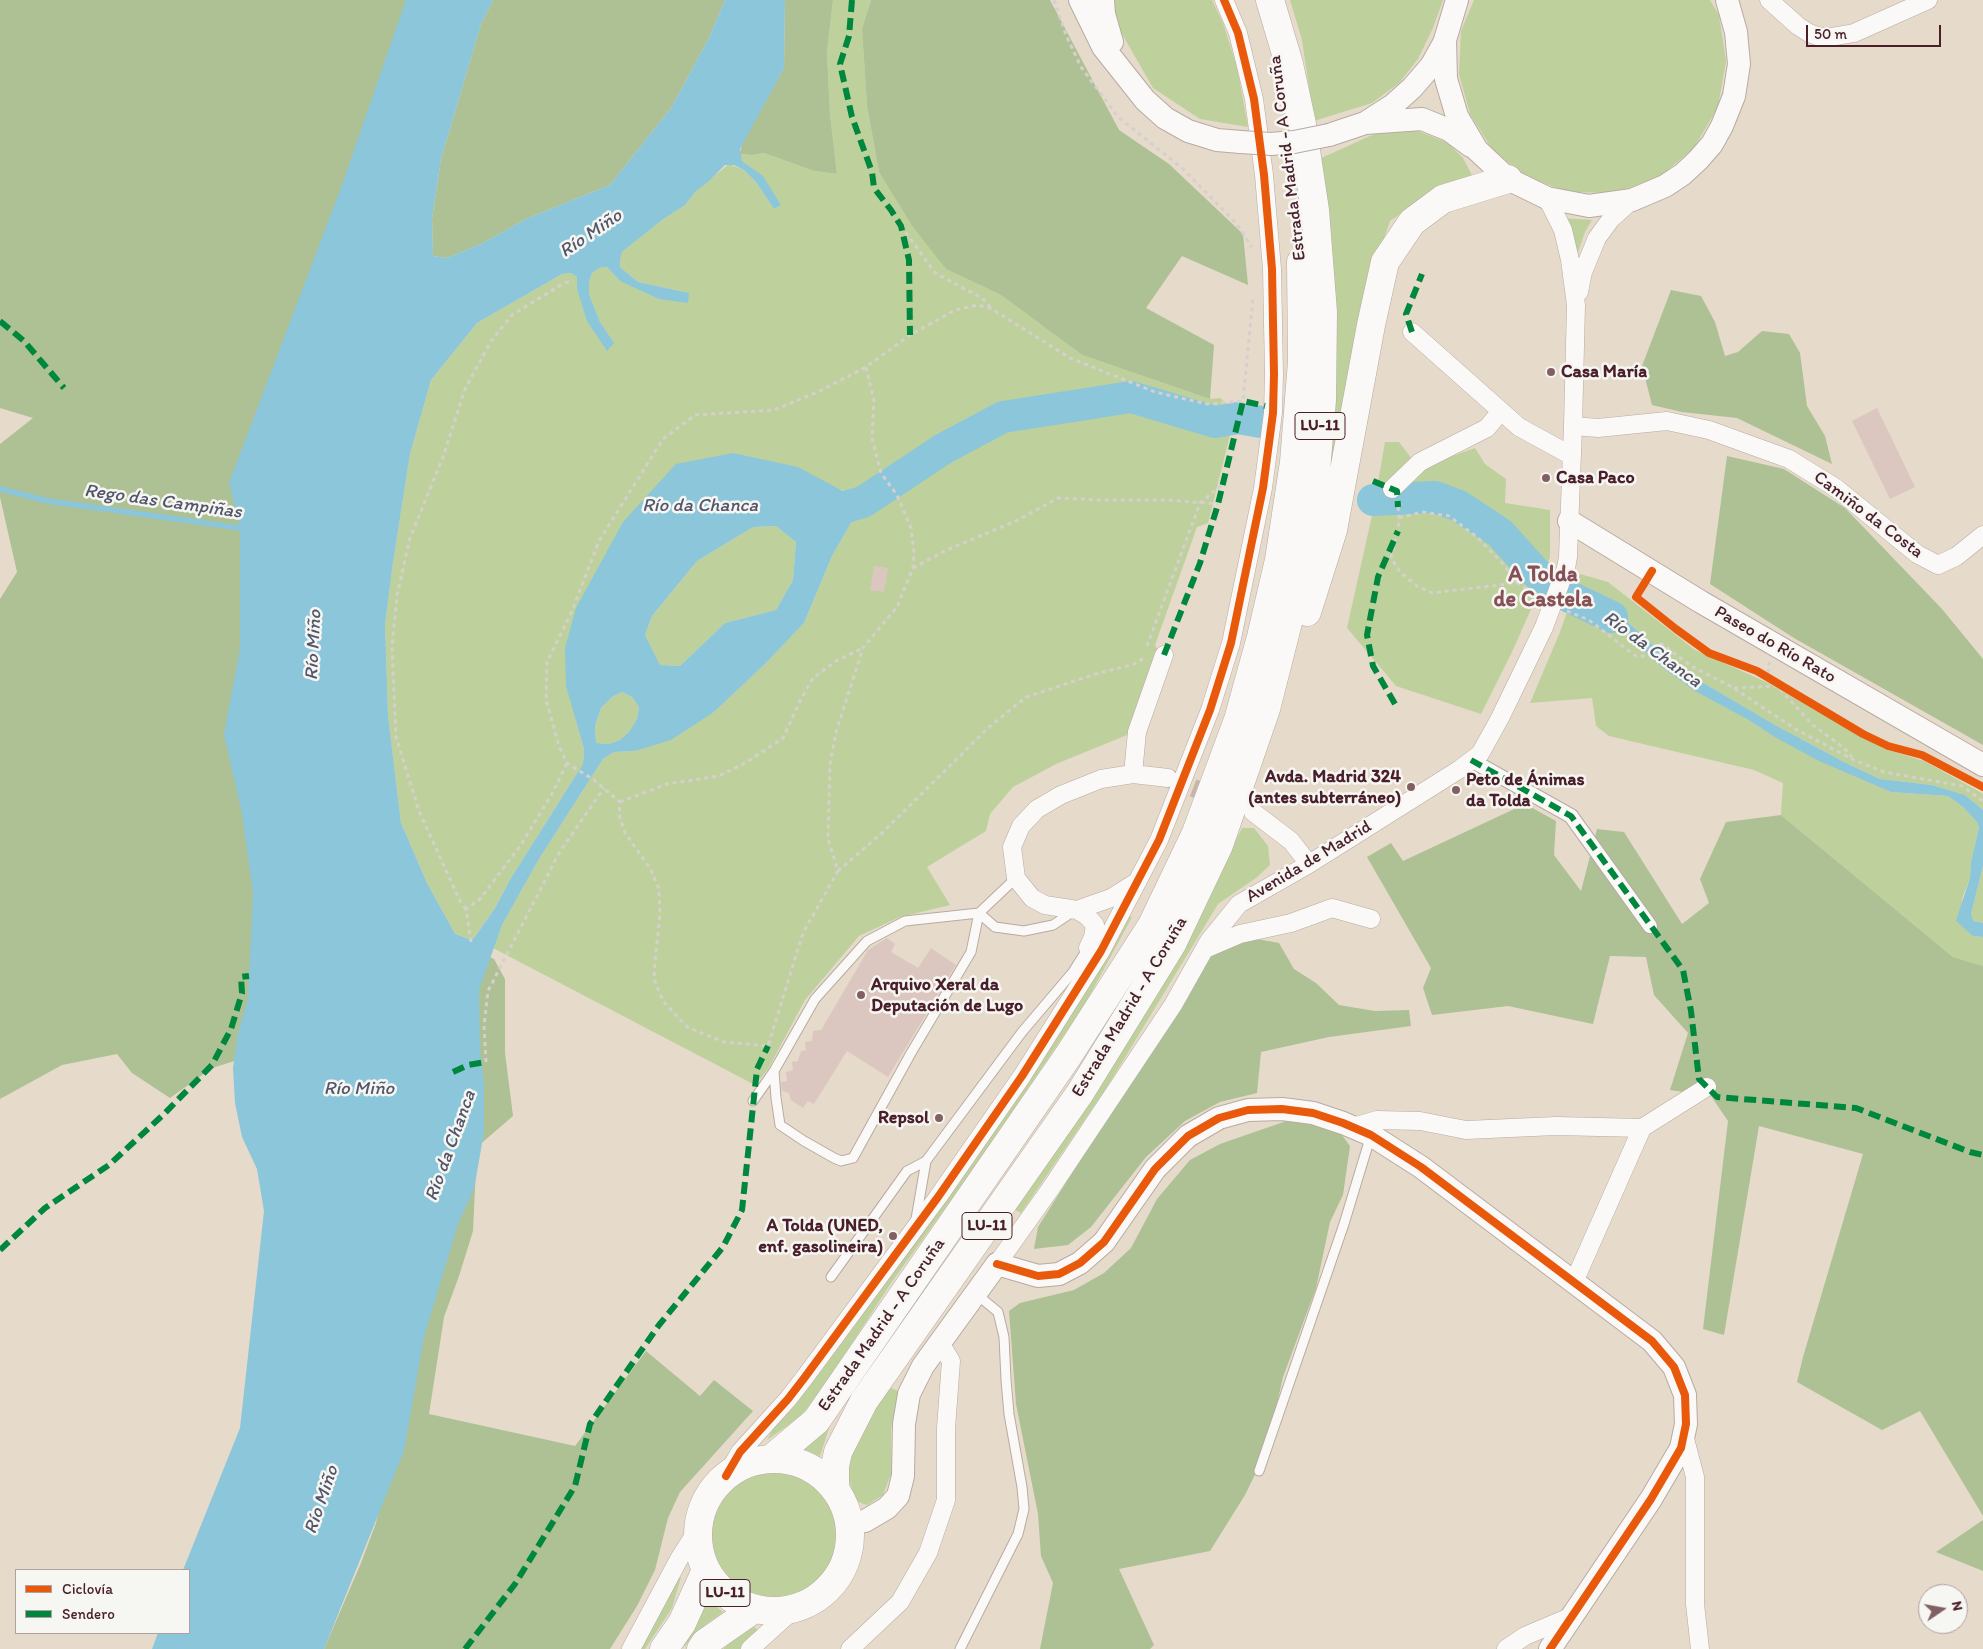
<!DOCTYPE html>
<html>
<head>
<meta charset="utf-8">
<style>
  body { margin:0 }
  #map { position:relative; width:1983px; height:1649px; overflow:hidden; background:#e6daca; font-family:Itim,sans-serif }
  canvas { display:block }
  .legend { position:absolute; left:15px; top:1569px; width:175px; height:65px; box-sizing:border-box; background:#f6f6f2; border:1px solid #b1a0a2; margin:0; padding:6px 9px; list-style:none; font-size:15px; color:#4a1f2b }
  .legend li { display:flex; align-items:center; gap:10px; height:25px }
  .legend b { width:25px; border:1px solid #b1a0a2 }
  .north { position:absolute; left:1918px; top:1584px; width:50px; height:50px; box-sizing:border-box; background:#f6f6f2; border:1px solid #b1a0a2; border-radius:50%; rotate:78deg; font-size:14px; font-weight:700; line-height:20px; text-align:center; color:#4a1f2b }
  .north::after { content:''; display:block; margin:auto; width:18px; height:22px; background:#816063; clip-path:polygon(50% 0,100% 100%,50% 72%,0 100%) }
  .scale { position:absolute; left:1806px; top:25px; width:135px; height:22px; box-sizing:border-box; border:2px solid #4a1f2b; border-top:0; padding-left:6px; font-size:15px; line-height:18px; white-space:nowrap; color:#4a1f2b; -webkit-text-stroke:4px #f6f6f2; paint-order:stroke }
</style>
</head>
<body>
<div id="map">
<canvas width="1983" height="1649"></canvas>
<ul class="legend">
<li><b style="height:6px;background:#e8590c"></b>Ciclovía</li>
<li><b style="height:6px;background:#00873e"></b>Sendero</li>
</ul>
<div class="north">N</div>
<div class="scale">50 m</div>
</div>
<script>
const context = document.querySelector('canvas').getContext('2d');
context.lineJoin = 'round';
function fill(path, color) { context.fillStyle = color; context.fill(path, 'evenodd'); }
const poly = rows => new Path2D(rows.map(r => 'M' + r).join(''));
function strokePath(path, color, width, dash) { context.strokeStyle = color; context.lineWidth = width; context.lineCap = dash ? 'butt' : 'round'; context.setLineDash(dash || []); context.stroke(path); }
function label(font, color, halo, rows, align = 'center') {
  context.font = font + ' Itim,sans-serif'; context.lineWidth = 5; context.setLineDash([]); context.textBaseline = 'middle'; context.strokeStyle = halo; context.fillStyle = color; for (const [text, x, y, turn = 0] of rows) {
    context.save(); context.translate(x, y); context.rotate((+turn || 0) * Math.PI / 180); context.textAlign = isNaN(turn) ? turn : align; if (halo) context.strokeText(text, 0, 0); context.fillText(text, 0, 0); context.restore();
  }
}
fill(poly([
  [833,0,871,0,862,29,867,106,879,172,946,269,1001,295,1082,355,1210,399,1220,398,1233,409,1231,431,1208,523,1197,527,1155,645,1159,652,1127,735,1056,764,1013,787,990,814,986,831,927,867,950,905,900,917,859,936,805,1000,768,1069,755,1085,493,948,502,925,539,859,603,759,614,752,635,751,714,712,765,664,804,623,832,556,863,502,844,491,733,453,576,721,584,749,583,764,511,878,495,908,472,940,455,934,427,883,401,823,388,717,385,624,393,563,410,454,431,380,477,323,562,274,571,273,577,277,577,289,614,343,600,322,589,294,589,282,592,273,599,268,607,267,620,281,689,293,638,282,620,267,619,259,622,252,662,220,685,205,696,191,729,164,744,170,756,182,774,209,781,205,763,177,742,161,740,154,752,155,764,153,814,171,837,174,830,114,827,52],
  [1109,0,1212,0,1223,23,1237,67,1248,127,1200,119,1153,88,1114,20],
  [1290,0,1443,0,1433,28,1418,59,1399,83,1372,103,1314,121,1302,40],
  [1474,0,1710,0,1719,15,1726,61,1718,107,1694,148,1659,177,1615,193,1568,192,1525,176,1492,149,1470,114,1459,74,1461,31],
  [1383,130,1418,131,1448,143,1463,158,1472,175,1430,194,1390,221,1376,262,1327,493,1317,160],
  [1562,218,1592,220,1585,232,1577,255],
  [1385,442,1399,442,1419,468,1475,448,1485,464,1506,479,1505,503,1550,510,1550,557,1535,600,1512,652,1481,714,1396,686,1347,628,1373,511],
  [776,526,796,542,793,580,776,610,725,623,680,666,660,665,645,635,652,616,697,561,753,527],
  [1580,574,1608,582,1695,650,1766,682,1882,748,1924,761,1980,792,1983,794,1983,810,1965,795,1932,785,1880,779,1844,762,1775,725,1702,682,1660,652,1648,640,1609,606,1573,595],
  [1571,601,1622,630,1641,649,1773,736,1891,792,1948,796,1963,807,1976,821,1979,827,1971,862,1970,878,1962,899,1973,936,1983,937,1983,966,1953,957,1781,815,1783,783,1754,770,1609,736,1596,726,1592,698,1530,703,1560,632],
  [622,692,632,697,639,707,637,719,629,732,620,740,609,744,596,743,595,726,601,708,612,697],
  [1242,828,1254,828,1268,846,1270,865,1256,878,1218,904,1107,1087,1021,1213,1014,1209,1197,917],
  [1983,866,1983,923,1972,921,1971,914],
  [1129,916,1132,917,1085,1004,970,1174,891,1283,825,1385,800,1417,767,1440,783,1411],
  [889,1387,898,1391,891,1430,891,1474,883,1495,867,1505,856,1501,846,1471,851,1445],
  [825,1427,829,1428,820,1456,803,1449],
  '710 1536a64 64 0 1 1 128 0a64 64 0 1 1-128 0Z',
  [677,1577,681,1577,672,1608,645,1649,639,1649],
  [706,1599,723,1612,705,1625,685,1646,683,1645],
  [754,1627,759,1631,740,1649,723,1649,731,1642]
]), '#bed19c');
fill(poly([
  [0,0,414,0,257,1054,212,1068,170,1098,132,1073,117,1054,62,1065,0,1099,0,599,17,572,0,497,0,444,33,418,0,408],
  [493,0,725,0,709,38,671,108,610,185,526,219,483,243,447,258,433,256,432,219,441,159,481,24],
  [785,0,833,0,827,52,830,114,837,174,814,171,764,153,752,155,740,154,742,143,784,68],
  [871,0,1050,0,1119,130,1169,164,1243,234,1248,285,1182,256,1146,308,1214,345,1210,399,1082,355,1001,295,946,269,913,227,879,172,867,106,862,29],
  [1671,290,1701,296,1715,322,1725,356,1738,352,1762,331,1789,334,1800,353,1807,406,1825,436,1832,464,1737,418,1682,412,1652,405,1642,366],
  [1727,456,1784,469,1845,508,1942,609,1983,659,1983,745,1794,638,1710,584],
  [1525,804,1556,821,1554,855,1581,891,1597,829,1624,832,1682,924,1709,903,1700,879,1726,822,1781,815,1953,957,1983,966,1983,1516,1920,1411,1882,1430,1797,1382,1803,1357,1863,1154,1759,1126,1724,1335,1703,1329,1728,1121,1711,1096,1670,1090,1688,1033,1654,995,1646,957,1610,956,1593,1024,1508,1006,1432,1015,1423,988,1431,968,1367,857,1391,843,1403,861],
  [1224,933,1279,943,1294,969,1316,983,1339,1005,1375,1011,1409,1010,1411,1026,1329,1037,1261,1052,1257,1093,1220,1102,1185,1121,1146,1157,1091,1227,1068,1245,1034,1249,1038,1227],
  [475,950,494,959,505,979,505,1053,513,1116,477,1147,473,1231,459,1276,444,1317,429,1414,575,1446,646,1351,700,1396,714,1380,753,1411,680,1492,668,1518,655,1570,637,1606,610,1649,324,1649,361,1563,376,1523,394,1438],
  [1295,1118,1339,1131,1350,1146,1343,1195,1330,1222,1316,1288,1283,1377,1266,1452,1245,1495,1210,1551,1119,1569,1154,1645,1150,1649,1040,1649,1053,1583,1041,1556,1038,1514,1016,1404,1009,1311,1020,1303,1074,1290,1104,1273,1131,1248,1157,1199,1190,1160,1220,1144],
  [1983,1520,1983,1571,1936,1552]
]), '#adc194');
fill(poly([
  [406,0,493,0,481,24,441,159,432,219,433,256,447,258,483,243,526,219,610,185,671,108,709,38,725,0,785,0,784,68,740,149,742,161,763,176,781,205,774,209,756,182,744,170,734,165,725,165,709,181,696,191,685,205,662,220,622,252,620,259,620,267,638,282,689,293,688,303,659,299,620,281,607,267,599,268,592,273,589,282,589,294,600,322,614,343,607,351,587,321,577,289,577,277,571,273,562,274,477,323,431,380,410,454,393,563,385,624,388,716,401,823,427,883,455,934,472,940,476,935,495,908,511,878,583,764,584,749,566,686,565,648,576,608,623,522,676,464,733,453,798,467,863,502,832,556,804,623,765,664,714,712,671,740,635,751,614,752,603,759,539,859,502,925,479,990,480,1049,484,1083,484,1132,474,1189,458,1224,424,1337,404,1451,324,1649,152,1649,158,1633,189,1633,189,1570,183,1570,240,1428,264,1211,257,1169,242,1137,235,1103,233,1068,238,1033,248,999,253,893,242,814,224,734,240,649,240,527,229,483,342,185],
  [776,526,796,542,793,580,776,610,725,623,680,666,660,665,645,635,652,616,697,561,753,527],
  [622,692,632,697,639,707,637,719,629,732,620,740,609,744,596,743,595,726,601,708,612,697],
  [1573,595,1609,606,1648,640,1660,652,1702,682,1775,725,1844,762,1880,779,1932,785,1965,795,1983,810,1983,866,1971,914,1973,921,1983,923,1983,937,1973,936,1956,921,1970,878,1971,862,1979,827,1976,821,1963,807,1948,796,1891,792,1817,760,1773,736,1747,719,1695,691,1662,667,1622,630,1571,601]
]), '#8bc6da');
strokePath(poly([
  [0,489,48,501,247,529]
]), '#8bc6da', 5.5);
strokePath(poly([
  [1373,500,1435,497,1459,506,1500,533,1535,572,1570,597,1612,617],
  [821,507,842,508,863,502,943,449,1003,417,1131,397,1215,422,1238,418,1261,422]
]), '#8bc6da', 32);
fill(poly([
  [1877,408,1915,487,1890,499,1852,421],
  [874,566,888,568,884,592,870,590],
  [887,938,895,944,891,952,918,968,931,948,956,965,888,1077,847,1051,814,1104,808,1101,803,1108,791,1100,789,1093,782,1091,781,1082,787,1081,786,1072,793,1070,792,1062,798,1061,801,1051,806,1050,805,1042,812,1041,813,1031,821,1030,868,950]
]), '#dcc7c0');
strokePath(poly([
  [1168,778,1219,798]
]), '#c7b5aa', 18, [18, 9]);
const service = poly([
  [774,1071,776,1098,780,1125,804,1141,834,1158,841,1161,853,1158,911,1053,971,952,979,913,1016,878],
  [753,1101,774,1071,815,999,867,941,905,921,979,913,995,927,1024,931,1053,925,1074,911],
  [916,1219,926,1161,1022,1032,1073,972,1088,948],
  [831,1277,907,1171,926,1161],
  [1259,1471,1344,1224,1371,1135],
  [960,1649,1018,1534,1024,1509,1022,1487,1009,1414,1006,1380,1004,1337,998,1312,975,1293]
]);
const pedestrian = poly([
  [1471,760,1571,816,1650,926]
]);
const minor = poly([
  [1769,0,1798,26,1809,33,1820,37,1831,37,1854,33,1928,0],
  [1547,198,1563,230,1570,260,1576,305,1573,426,1568,557,1566,568],
  [1579,292,1583,272,1597,238,1611,219,1632,200],
  [1412,332,1519,427,1572,456],
  [1573,426,1598,428,1667,421,1709,430,1789,459,1836,488,1917,554,1938,565,1957,556,1983,535],
  [1392,489,1420,462,1487,428,1501,411],
  [1133,774,1137,732,1164,655],
  [1253,812,1291,841,1309,864],
  [1077,910,1111,898,1138,881],
  [1205,949,1240,934,1291,923,1332,908,1371,919],
  [1101,951,1088,948,1093,937,1095,925,1087,916,1077,910,1045,905,1032,898,1016,878,1012,847,1021,826,1037,809,1061,795,1101,779,1133,774,1168,778],
  [1353,1127,1377,1120,1420,1121,1466,1130,1556,1126,1642,1128,1707,1087],
  [997,1264,1051,1188,1173,1005,1209,941,1239,904,1309,864,1460,769,1480,754,1500,718,1544,627],
  [1574,1282,1642,1128],
  [1684,1435,1695,1477,1695,1604,1700,1649],
  [726,1476,740,1452,788,1399,805,1377,938,1197,1022,1076,1101,951,1159,840,1210,710,1231,643,1263,488,1273,413,1274,374,1272,269,1264,175,1254,99,1238,33,1224,0],
  [631,1649,679,1559,698,1529],
  [750,1649,794,1609],
  [850,1649,900,1602,928,1553,946,1500,946,1428,951,1361,940,1343],
  [1506,1649,1525,1636,1570,1617]
]);
const tertiary = poly([
  [1080,0,1103,47,1145,100,1165,118,1188,131,1217,140,1241,142],
  [1103,0,1104,14,1112,42],
  [1457,0,1445,40,1446,79,1457,116,1477,150,1508,179,1547,198,1589,206,1632,200,1665,186,1683,174,1698,160,1712,144,1722,126,1734,96,1739,64,1736,32,1727,0],
  [1368,121,1393,105,1412,88,1431,66,1445,41],
  [1329,135,1365,123,1422,119,1449,130,1471,146],
  [1569,521,1701,602,1983,765],
  [850,1524,865,1521,887,1508,898,1496,903,1476,904,1424,909,1394,923,1366,997,1264,1038,1276,1059,1274,1080,1263,1104,1242,1155,1169,1188,1136,1219,1118,1248,1110,1282,1109,1313,1113,1343,1123,1371,1135,1421,1167,1652,1341,1674,1367,1685,1395,1686,1424,1681,1448,1651,1499,1550,1649]
]);
const trunk = poly([
  [1307,612,1333,530,1371,325,1385,262,1412,222,1443,199,1508,179],
  [772,1458,816,1421,1068,1056,1152,925,1196,833,1238,720,1261,637,1279,560,1294,462,1302,361,1301,262],
  '698 1535a76 76 0 1 1 152 0a76 76 0 1 1-152 0Z',
  [835,1489,835,1466,838,1452,864,1401,1080,1093,1172,944,1219,845,1266,709,1298,583,1316,471,1322,400,1323,312,1315,210,1302,124,1289,64,1270,0],
  [664,1649,682,1623,706,1570],
  [701,1649,705,1643,754,1609]
]);
strokePath(service, '#b7aba2', 11);
strokePath(pedestrian, '#b7aba2', 16);
strokePath(minor, '#b7aba2', 19);
strokePath(tertiary, '#b7aba2', 24);
strokePath(trunk, '#b7aba2', 29);
strokePath(poly([
  [1054,0,1066,35,1081,67,1118,117,1182,168,1236,223,1252,247],
  [901,226,935,273,982,298,991,308],
  [866,367,874,401,872,438,881,473,897,495,911,528,914,554,913,568,897,607,863,648,836,732,830,764,828,839,838,871,803,933,768,1046,724,1042,687,1027,663,1001,654,979,655,961,660,915,659,889,650,868,625,833,619,815,620,802,594,780,567,763,559,746,546,700,547,662,572,611,599,541,663,439,695,415,774,410,820,391,866,367,910,335,955,310,978,305,992,309,1070,358,1155,392,1207,404,1243,401,1253,297],
  [1398,507,1399,518,1398,531,1391,558,1400,572,1417,586,1432,593,1517,583,1539,596],
  [1399,518,1422,512,1449,516,1477,537,1503,564,1517,583],
  [913,568,947,550,1018,520,1058,498,1102,500,1168,500,1218,504],
  [1567,611,1589,620,1637,657,1645,656,1657,644,1662,644,1691,666,1732,687,1797,730,1854,760,1884,772,1962,786,1983,801],
  [1147,646,1200,503,1223,484],
  [1770,662,1767,667,1772,680,1777,686,1813,725,1844,748,1852,757],
  [1734,688,1777,686],
  [620,802,667,784,719,776,747,762,783,738,800,701,813,678,836,661,863,648],
  [838,871,883,832,988,728,1026,697,1099,673,1138,663,1144,657],
  [466,909,460,901,419,811,396,737,392,647,397,595,410,538,443,457,465,389,491,341,512,315,564,283,573,281],
  [471,942,466,909,480,899,520,846,552,794,567,763],
  [486,1062,484,1026,488,991,559,853,604,788]
]), '#d5d0cd', 3, [4, 4]);
strokePath(service, '#fbf9f7', 9);
strokePath(pedestrian, '#fbf9f7', 14);
strokePath(minor, '#fbf9f7', 18);
strokePath(tertiary, '#fbf9f7', 22);
strokePath(trunk, '#fbf9f7', 28);
const minorBridge = poly([
  [1544,627,1566,568]
]);
const tertiaryBridge = poly([
  [1241,142,1271,144,1294,142,1329,135]
]);
strokePath(minorBridge, '#b7aba2', 19, []);
strokePath(tertiaryBridge, '#b7aba2', 24, []);
strokePath(minorBridge, '#fbf9f7', 18);
strokePath(tertiaryBridge, '#fbf9f7', 22);
strokePath(poly([
  [852,0,849,36,840,64,852,117,872,172,874,188,891,210,901,226,909,260,910,335],
  [0,321,24,341,64,388],
  [1412,332,1406,314,1422,274],
  [1373,481,1397,491,1398,507],
  [1164,655,1200,563,1218,504,1243,401,1265,406],
  [1395,704,1373,666,1367,635,1378,577,1398,531],
  [1471,760,1571,816,1683,970,1691,1011,1699,1079,1717,1097,1856,1108,1970,1152,1983,1155],
  [453,1072,468,1065,486,1062],
  [0,1250,45,1208,109,1165,164,1114,212,1065,231,1029,242,993,241,977,249,976],
  [465,1649,515,1584,575,1486,590,1424,659,1325,723,1247,742,1210,757,1069,768,1046]
]), '#00873e', 6, [12, 6]);
strokePath(poly([
  [1652,571,1636,597,1676,629,1709,653,1757,671,1863,734,1888,746,1922,755,1983,787],
  [997,1264,1038,1276,1059,1274,1080,1263,1104,1242,1155,1169,1188,1136,1219,1118,1248,1110,1282,1109,1313,1113,1343,1123,1371,1135,1421,1167,1652,1341,1674,1367,1685,1395,1686,1424,1681,1448,1651,1499,1550,1649],
  [726,1476,740,1452,788,1399,805,1377,938,1197,1022,1076,1101,951,1159,840,1210,710,1231,643,1263,488,1273,413,1274,374,1272,269,1264,175,1254,99,1238,33,1224,0]
]), '#e8590c', 8);
for (const [x, y, r, color] of [
  [1551,372,5,"#816063"],
  [1546,478,5,"#816063"],
  [1411,787,5,"#816063"],
  [1456,790,5,"#816063"],
  [861,995,5,"#816063"],
  [939,1118,5,"#816063"],
  [893,1236,5,"#816063"]
]) { const dot = new Path2D(); dot.arc(x, y, r, 0, 2 * Math.PI); context.fillStyle = color; context.fill(dot); strokePath(dot, '#f6f6f2', 2); }
for (const [x, y, w] of [
  [1320,426,50],
  [987,1226,50],
  [725,1593,50]
]) { const box = new Path2D(); box.roundRect(x - w / 2, y - 13.5, w, 27, 4); context.fillStyle = '#f6f6f2'; context.fill(box); strokePath(box, '#4a1f2b', 1); }
label('bold 16px', '#4a1f2b', null, [
  ["LU-11",1320,426],
  ["LU-11",987,1226],
  ["LU-11",725,1593]
]);
label('18px', '#4a1f2b', '#f6f6f2', [
  ["Estrada Madrid - A Coruña",1288,158,-97],
  ["Camiño da Costa",1868,515,37],
  ["Paseo do Río Rato",1775,645,30],
  ["Avenida de Madrid",1309,862,-31],
  ["Estrada Madrid - A Coruña",1130,1007,-59],
  ["Estrada Madrid - A Coruña",882,1325,-55]
]);
label('bold 18px', '#4a1f2b', '#f6f6f2', [
  ["Casa María",1561,372],
  ["Casa Paco",1556,478],
  ["Avda. Madrid 324",1401,777,"right"],
  ["(antes subterráneo)",1401,798,"right"],
  ["Peto de Ánimas",1466,780],
  ["da Tolda",1466,801],
  ["Arquivo Xeral da",871,985],
  ["Deputación de Lugo",871,1006],
  ["Repsol",929,1118,"right"],
  ["A Tolda (UNED,",883,1226,"right"],
  ["enf. gasolineira)",883,1247,"right"]
], 'left');
label('italic 19px', '#53566b', '#f6f6f2', [
  ["Río Miño",591,234,-34],
  ["Rego das Campiñas",163,502,8],
  ["Río da Chanca",700,506],
  ["Río Miño",314,645,-87],
  ["Río da Chanca",1652,650,36],
  ["Río Miño",359,1089],
  ["Río da Chanca",451,1146,-70],
  ["Río Miño",322,1500,-71]
]);
label('bold 22px', '#875057', '#f6f6f2', [
  ["A Tolda",1543,575],
  ["de Castela",1543,600]
]);
</script>
</body>
</html>
